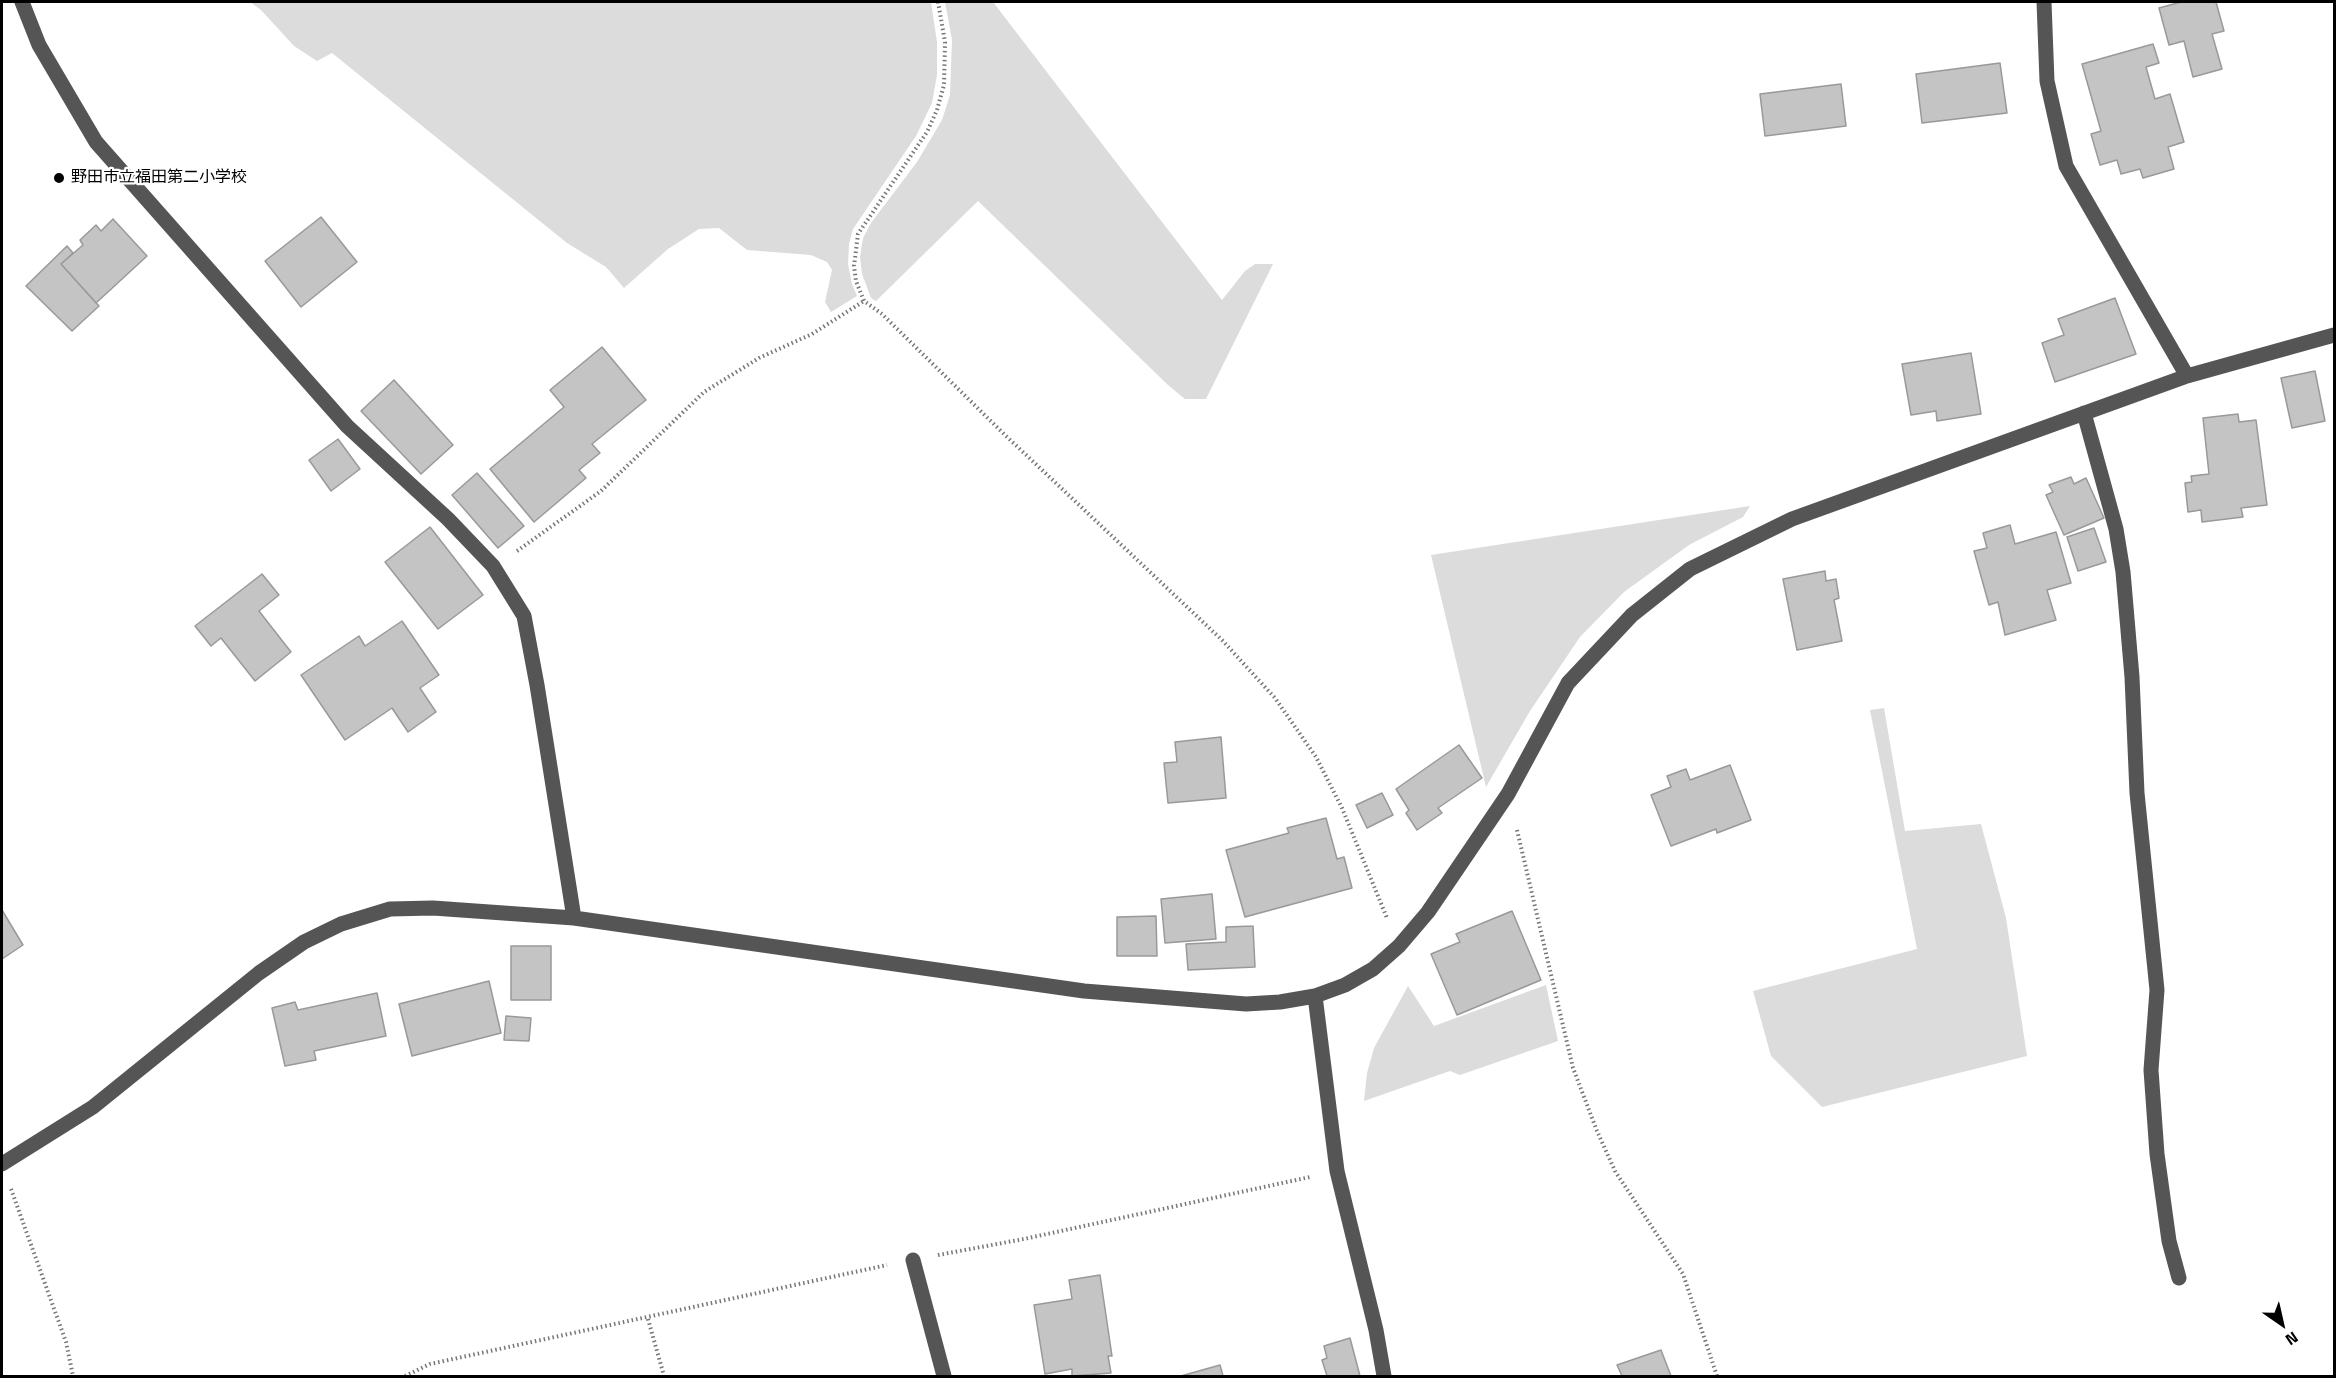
<!DOCTYPE html>
<html>
<head>
<meta charset="utf-8">
<style>
  body { margin:0 }
  #map { position:relative; width:2336px; height:1378px; overflow:hidden; background:#fff; font-family:"Titillium Web",sans-serif }
  canvas { display:block }
  .frame { position:absolute; inset:0; border:3px solid #000; pointer-events:none }
  .north { position:absolute; left:2252px; top:1294px; width:60px; height:60px; -webkit-text-stroke:4px #fff; paint-order:stroke; rotate:146deg; font-size:16px; font-weight:700; line-height:24px; text-align:center; color:#000 }
  .north::after { content:''; display:block; margin:auto; width:21px; height:27px; background:#000; clip-path:polygon(50% 0,100% 100%,50% 72%,0 100%) }
</style>
</head>
<body>
<div id="map">
<canvas width="2336" height="1378"></canvas>
<div class="frame"></div>
<div class="north">N</div>
</div>
<script>
const context = document.querySelector('canvas').getContext('2d');
context.lineJoin = 'round';
function fill(path, color) { context.fillStyle = color; context.fill(path, 'evenodd'); }
const poly = rows => new Path2D(rows.map(r => 'M' + r).join(''));
function strokePath(path, color, width, dash) { context.strokeStyle = color; context.lineWidth = width; context.lineCap = dash ? 'butt' : 'round'; context.setLineDash(dash || []); context.stroke(path); }
function label(font, color, halo, rows, align = 'center') {
  context.font = font + ' "Titillium Web","Noto Sans JP",sans-serif'; context.lineWidth = 4.5; context.setLineDash([]); context.textBaseline = 'middle'; context.strokeStyle = halo; context.fillStyle = color; for (const [text, x, y, turn = 0] of rows) {
    context.save(); context.translate(x, y); context.rotate((+turn || 0) * Math.PI / 180); context.textAlign = isNaN(turn) ? turn : align; if (halo) context.strokeText(text, 0, 0); context.fillText(text, 0, 0); context.restore();
  }
}
fill(poly([
  [250,2,931,2,937,42,937,75,932,103,916,136,853,229,849,244,848,264,852,284,857,296,831,312,825,302,832,270,827,262,811,255,747,250,719,228,699,229,668,249,624,288,606,267,567,243,332,53,317,61,294,46,261,10],
  [945,2,993,2,1222,300,1245,271,1255,264,1273,264,1206,399,1185,399,1168,385,978,201,876,301,871,298,862,274,860,257,863,238,871,223,917,162,942,120,950,95,952,40],
  [1750,506,1743,517,1689,545,1624,592,1580,637,1530,711,1486,787,1431,555],
  [1884,708,1905,831,1981,824,2006,918,2027,1056,1822,1107,1771,1056,1753,991,1917,949,1870,710],
  [1546,985,1558,1041,1460,1075,1450,1071,1364,1101,1367,1073,1374,1048,1408,986,1434,1026]
]), '#dcdcdc');
const building = poly([
  [2181,2,2216,2,2224,31,2212,34,2222,69,2193,77,2184,41,2169,45,2159,8,2181,2],
  [2153,44,2159,63,2146,67,2155,99,2170,94,2184,142,2168,147,2174,169,2143,178,2140,169,2121,174,2117,160,2100,165,2091,134,2101,131,2082,64,2153,44],
  [2000,63,2007,113,1922,123,1916,74,2000,63],
  [1841,84,1846,126,1765,136,1760,94,1841,84],
  [321,217,357,262,301,307,265,261,321,217],
  [113,219,147,256,96,303,61,264,83,245,80,240,96,225,101,231,113,219],
  [67,246,73,253,61,264,99,306,72,331,26,286,67,246],
  [2115,298,2136,354,2055,382,2042,343,2064,335,2058,319,2115,298],
  [602,347,646,400,592,444,600,453,579,470,586,478,534,522,490,469,564,407,550,390,602,347],
  [1971,353,1981,414,1937,421,1936,411,1911,415,1902,364,1971,353],
  [2315,371,2325,421,2292,428,2281,378,2315,371],
  [394,380,453,445,421,474,361,411,394,380],
  [2238,414,2239,422,2256,420,2267,505,2241,508,2243,517,2202,522,2201,510,2188,512,2185,483,2192,482,2191,476,2209,474,2203,418,2238,414],
  [338,439,360,469,331,491,309,460,338,439],
  [477,473,524,526,498,548,452,495,477,473],
  [2071,477,2074,484,2086,478,2104,518,2064,535,2046,495,2053,492,2049,485,2071,477],
  [2010,525,2015,544,2056,532,2071,583,2047,590,2056,620,2005,635,1998,602,1989,605,1974,551,1987,548,1983,533,2010,525],
  [430,527,483,595,438,629,385,562,430,527],
  [2094,528,2106,562,2078,571,2067,537,2094,528],
  [1825,571,1826,581,1836,579,1839,598,1834,600,1842,641,1797,650,1783,579,1825,571],
  [262,574,279,595,259,611,291,652,255,681,221,638,211,646,195,626,262,574],
  [402,621,439,675,420,688,436,712,408,732,392,708,345,740,301,675,359,636,365,646,402,621],
  [1221,737,1226,798,1168,803,1164,763,1177,762,1175,742,1221,737],
  [1459,745,1482,778,1438,808,1442,813,1417,830,1406,813,1409,810,1396,789,1459,745],
  [1730,765,1751,820,1717,833,1716,829,1671,846,1651,795,1671,787,1667,776,1686,769,1690,780,1730,765],
  [1382,793,1393,815,1367,828,1356,805,1382,793],
  [1326,818,1337,859,1344,857,1352,888,1245,917,1226,850,1289,833,1287,828,1326,818],
  [1212,894,1216,939,1165,943,1161,899,1212,894],
  [2,910,23,945,2,959,2,910],
  [1512,911,1541,980,1457,1015,1431,954,1460,942,1456,934,1512,911],
  [1156,916,1157,956,1117,956,1117,917,1156,916],
  [1253,926,1255,967,1188,970,1186,944,1226,942,1226,927,1253,926],
  [511,946,551,946,551,1000,511,1000,511,946],
  [489,981,501,1033,412,1056,399,1004,489,981],
  [377,993,386,1036,314,1051,316,1060,285,1066,272,1008,295,1002,298,1010,377,993],
  [506,1016,531,1018,529,1041,504,1040,506,1016],
  [1100,1275,1112,1356,1108,1356,1111,1373,1072,1376,1072,1369,1045,1374,1034,1305,1072,1299,1069,1280,1100,1275],
  [1350,1338,1360,1376,1327,1376,1322,1360,1327,1358,1324,1346,1350,1338],
  [1661,1350,1671,1376,1622,1376,1617,1365,1661,1350],
  [1220,1365,1223,1376,1181,1376,1220,1365]
]);
fill(building, '#c4c4c4');
strokePath(building, '#999', 1.5);
strokePath(poly([
  [938,2,945,42,944,85,937,110,927,132,858,234,854,266,856,281,864,301,882,314,1005,435,1222,640,1275,698,1316,757,1342,808,1387,918],
  [517,551,601,491,704,392,759,358,812,334,864,301],
  [1517,830,1573,1068,1597,1131,1615,1171,1683,1274,1717,1376],
  [11,1189,66,1342,73,1376],
  [938,1255,1024,1239,1310,1177],
  [648,1319,664,1376],
  [405,1376,430,1364,887,1265]
]), '#777', 4, [1.5, 3]);
strokePath(poly([
  [22,2,39,45,96,142,347,426,448,519,493,566,524,616,537,685,574,918],
  [2044,2,2047,81,2066,166,2187,376],
  [2084,413,2116,529,2123,572,2132,677,2137,793,2157,990,2151,1070,2157,1154,2169,1241,2179,1278],
  [1315,996,1345,985,1373,969,1399,946,1428,912,1508,794,1568,683,1632,615,1690,569,1792,519,2187,376,2334,335],
  [2,1164,93,1107,259,973,304,942,341,924,390,909,433,908,574,918,1084,991,1246,1004,1280,1002,1315,996,1337,1171,1376,1330,1384,1376],
  [913,1260,944,1376]
]), '#555', 15);
for (const [x, y, r, color] of [
  [59,178,6,"#000"]
]) { const dot = new Path2D(); dot.arc(x, y, r, 0, 2 * Math.PI); context.fillStyle = color; context.fill(dot); strokePath(dot, '#fff', 2); }
label('16px', '#000', '#fff', [
  ["野田市立福田第二小学校",71,178]
], 'left');
</script>
</body>
</html>
